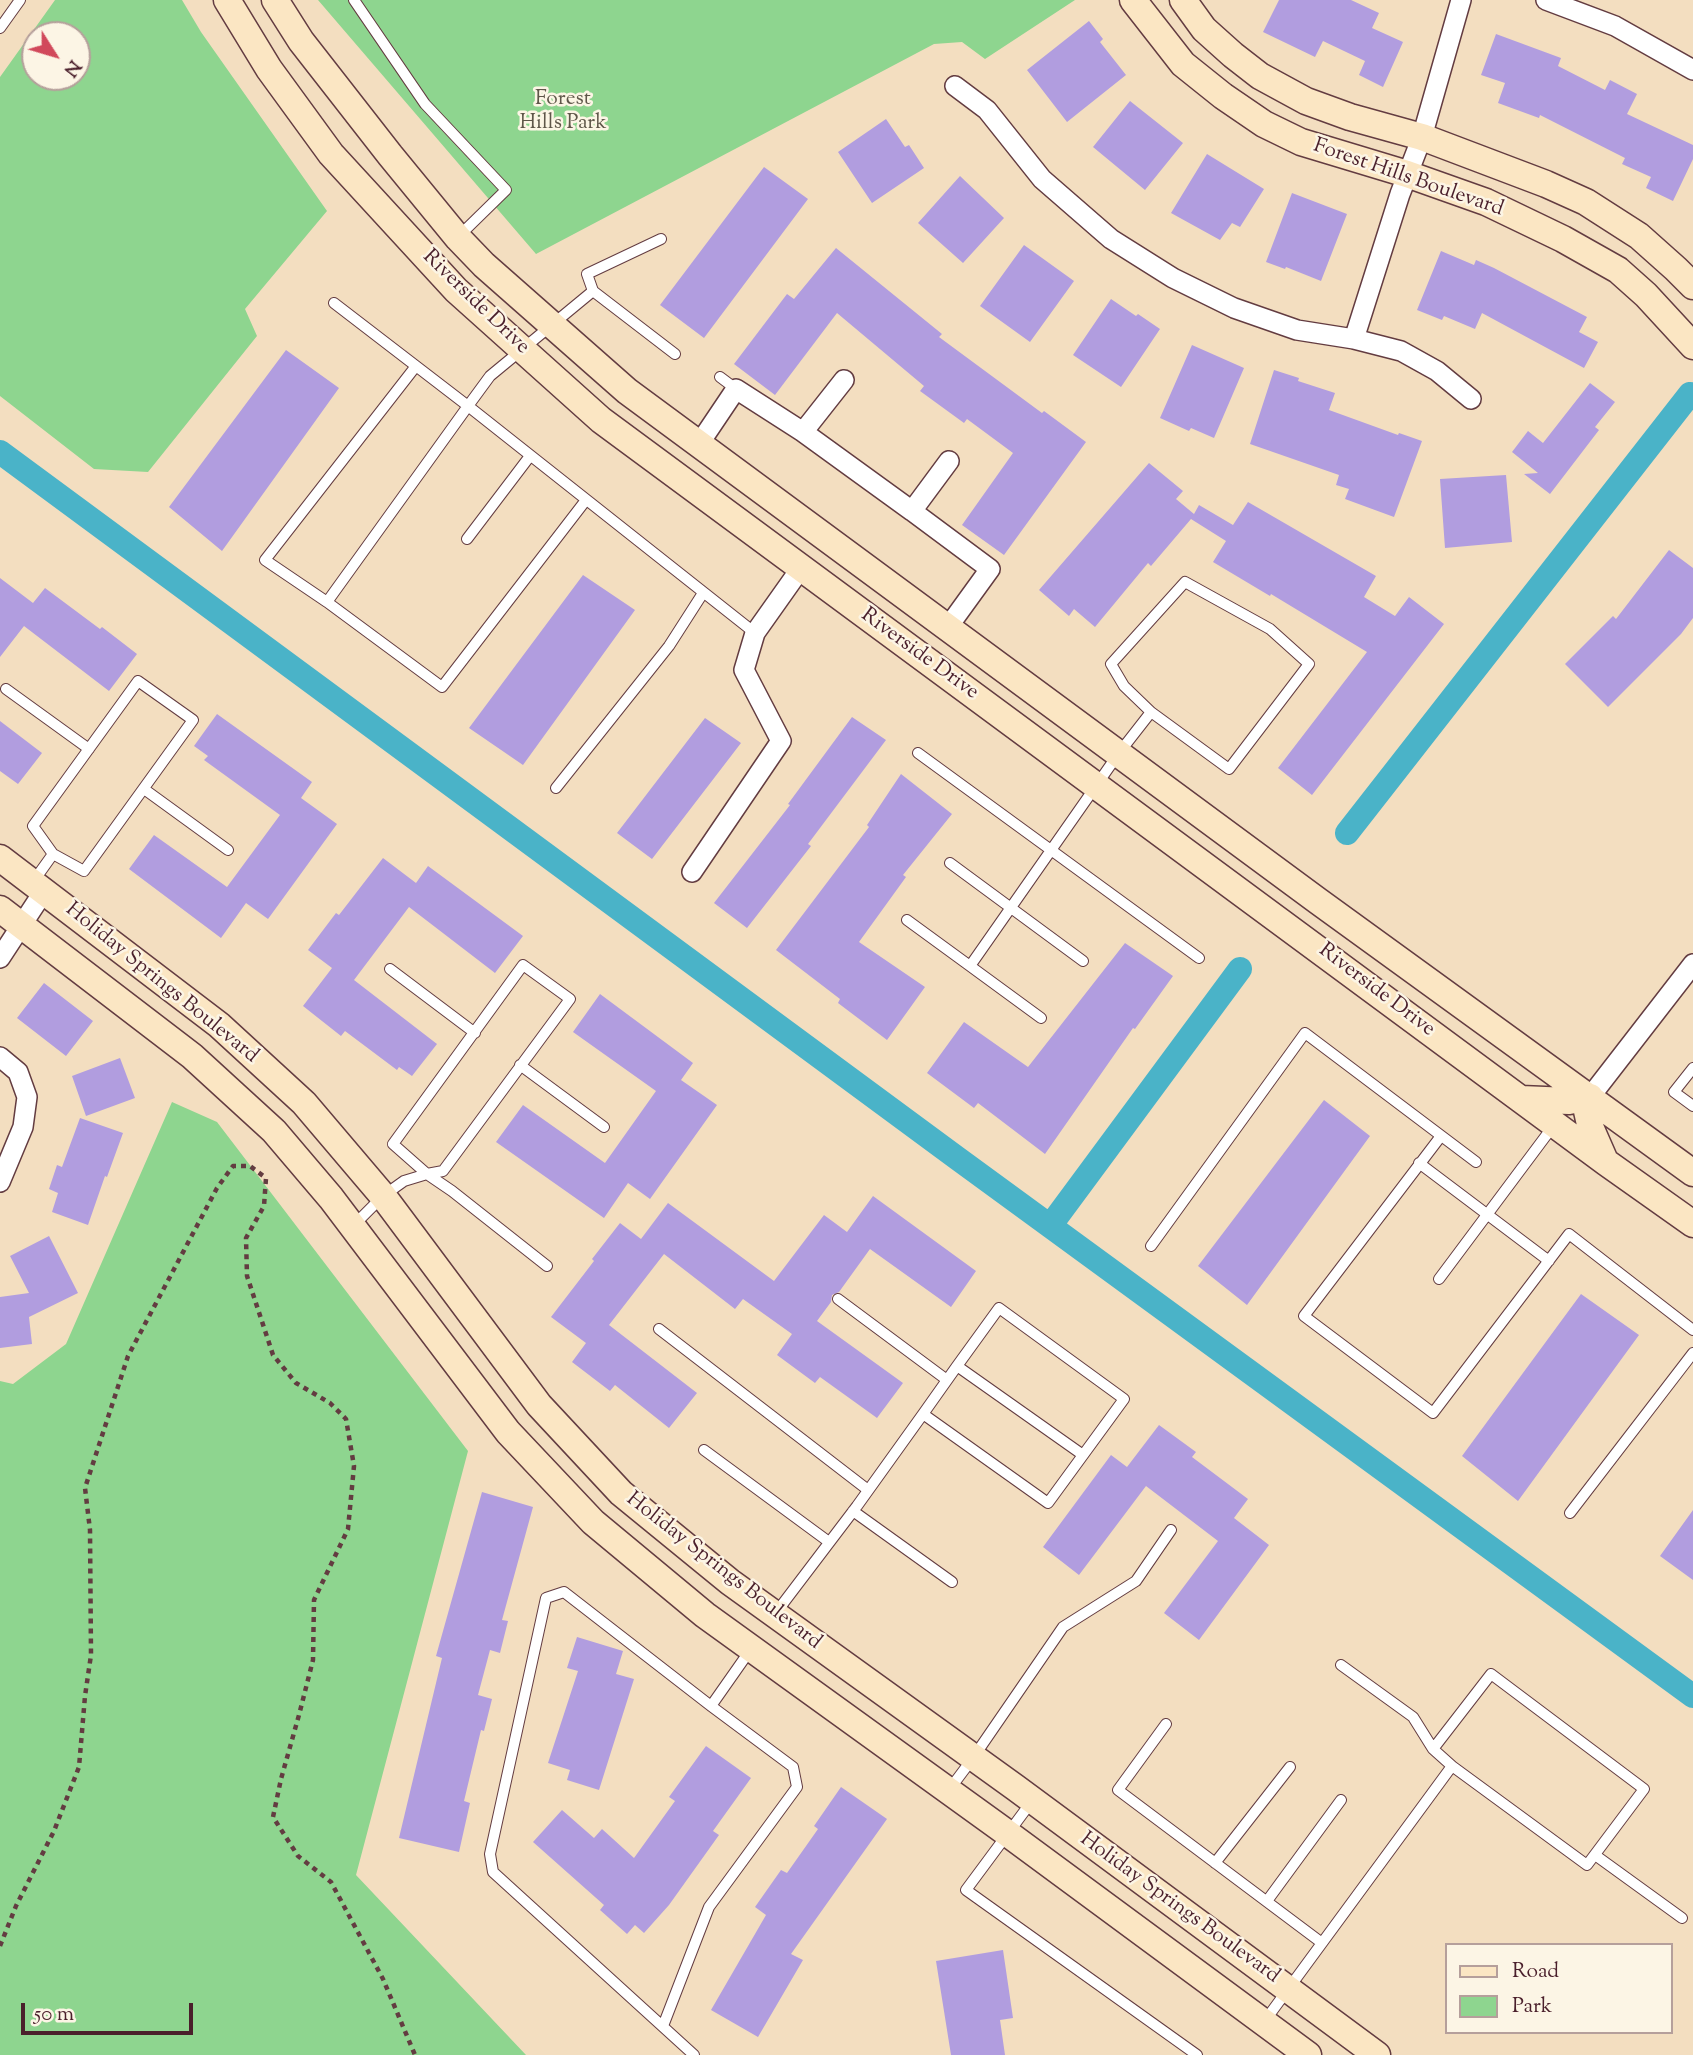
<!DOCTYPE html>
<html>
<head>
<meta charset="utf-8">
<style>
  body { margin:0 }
  #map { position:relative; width:1693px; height:2055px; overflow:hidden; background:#f3dec0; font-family:"Sorts Mill Goudy",serif }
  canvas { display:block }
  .legend { position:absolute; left:1445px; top:1943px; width:228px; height:91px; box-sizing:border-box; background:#fcf5e5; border:2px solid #b59f9b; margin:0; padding:9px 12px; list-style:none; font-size:21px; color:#4a1f2b }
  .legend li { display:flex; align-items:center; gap:14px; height:35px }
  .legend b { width:35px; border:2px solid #b59f9b }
  .north { position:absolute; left:21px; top:21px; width:70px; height:70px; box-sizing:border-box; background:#fcf5e5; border:2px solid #b59f9b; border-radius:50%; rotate:127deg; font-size:19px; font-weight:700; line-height:28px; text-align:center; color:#4a1f2b }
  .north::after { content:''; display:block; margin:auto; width:24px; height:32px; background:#d1495b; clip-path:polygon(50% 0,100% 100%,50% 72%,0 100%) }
  .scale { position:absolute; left:21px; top:2003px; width:172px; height:32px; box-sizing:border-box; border:4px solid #4a1f2b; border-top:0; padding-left:9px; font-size:21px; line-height:24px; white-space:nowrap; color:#4a1f2b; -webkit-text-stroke:5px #fcf5e5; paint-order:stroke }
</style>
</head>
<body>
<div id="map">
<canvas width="1693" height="2055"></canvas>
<ul class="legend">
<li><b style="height:9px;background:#fbe6c3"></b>Road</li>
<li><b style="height:19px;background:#8ed58f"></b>Park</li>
</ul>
<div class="north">N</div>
<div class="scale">50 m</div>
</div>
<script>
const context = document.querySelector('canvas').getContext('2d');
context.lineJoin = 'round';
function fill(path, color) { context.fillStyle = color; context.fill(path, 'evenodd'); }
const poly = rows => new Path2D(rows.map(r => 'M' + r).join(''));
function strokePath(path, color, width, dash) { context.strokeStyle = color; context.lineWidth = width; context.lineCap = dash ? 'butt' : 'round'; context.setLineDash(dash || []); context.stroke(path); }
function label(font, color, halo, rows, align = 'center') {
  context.font = font + ' "Sorts Mill Goudy",serif'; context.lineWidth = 5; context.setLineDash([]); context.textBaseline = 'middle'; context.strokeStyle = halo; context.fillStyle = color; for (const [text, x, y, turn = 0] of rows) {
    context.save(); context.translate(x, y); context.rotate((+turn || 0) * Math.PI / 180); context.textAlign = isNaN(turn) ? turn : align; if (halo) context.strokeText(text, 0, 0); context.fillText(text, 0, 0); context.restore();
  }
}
fill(poly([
  [55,0,182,0,201,32,327,211,245,309,257,336,148,472,94,469,0,396,0,77],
  [77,35,77,77,35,77,35,35],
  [318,0,1075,0,985,59,962,42,934,44,536,254],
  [172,1102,217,1122,468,1451,356,1875,526,2055,0,2055,0,1381,13,1384,66,1344]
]), '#8ed58f');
strokePath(poly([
  [0,452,957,1158,1693,1696],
  [1347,833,1690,394],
  [1050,1226,1240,969]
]), '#4ab3c8', 24);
fill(poly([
  [1279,0,1351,0,1379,13,1372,28,1403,42,1383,87,1359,75,1365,61,1323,41,1315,57,1263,32],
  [1089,21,1103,39,1100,42,1126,75,1067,122,1027,70],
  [1496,34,1561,58,1558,66,1605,90,1610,80,1637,94,1627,114,1693,145,1693,159,1673,201,1646,188,1651,177,1622,164,1625,158,1540,115,1539,118,1498,103,1505,83,1481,75],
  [1130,101,1183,143,1145,190,1093,147],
  [886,119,905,147,909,145,924,168,872,203,838,152],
  [1207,154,1264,189,1240,227,1232,223,1220,240,1171,213],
  [764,167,808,199,704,338,660,305],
  [960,176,1004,218,963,263,918,223],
  [1292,193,1347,214,1321,281,1286,267,1285,269,1266,262],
  [1024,245,1074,281,1030,342,980,306],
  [836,248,942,334,939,337,1042,413,1044,411,1086,442,1004,555,962,525,1013,453,967,419,964,423,920,391,924,386,837,313,775,395,734,364,787,294,794,299],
  [1441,251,1474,265,1476,260,1494,268,1587,317,1579,332,1598,342,1584,368,1482,313,1475,329,1444,316,1442,320,1417,310],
  [1111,299,1136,316,1138,314,1160,329,1121,387,1073,355],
  [1192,345,1244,368,1214,438,1191,428,1189,431,1160,418],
  [286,350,339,388,222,551,169,507],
  [1274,370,1299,378,1298,381,1335,393,1329,410,1398,435,1399,433,1422,441,1394,517,1345,499,1349,489,1336,485,1339,475,1250,444],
  [1590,383,1615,402,1595,427,1599,430,1550,494,1524,474,1538,473,1512,452,1528,431,1543,443],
  [1149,463,1183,491,1176,499,1194,514,1199,505,1233,525,1248,502,1376,576,1364,597,1395,616,1409,597,1444,624,1312,795,1278,768,1367,652,1271,594,1270,596,1213,562,1226,541,1191,519,1151,566,1148,563,1095,627,1074,609,1069,616,1039,590],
  [1506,475,1512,542,1445,548,1440,479],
  [1669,550,1693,568,1693,618,1681,634,1608,707,1565,664,1613,616,1616,619],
  [583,575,635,610,523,765,469,728],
  [0,578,33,603,45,588,100,629,102,627,137,654,109,691,24,626,0,657],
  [217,714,312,782,301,798,337,824,268,919,246,903,221,938,129,869,154,835,227,887,280,815,204,760,208,756,194,746],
  [852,717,886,740,808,844,811,846,747,928,714,903,790,805,788,804],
  [705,718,741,743,652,859,617,833],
  [0,721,42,753,18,784,0,771],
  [901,774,952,814,903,875,906,877,859,942,925,987,887,1040,838,1003,840,999,776,950,869,827,867,825],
  [383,858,416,883,428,866,523,936,495,973,409,907,354,980,437,1044,412,1076,399,1067,397,1070,345,1031,341,1036,303,1006,332,968,308,950,336,913,339,915],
  [1125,943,1173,976,1135,1029,1133,1028,1045,1154,978,1103,974,1108,927,1073,964,1022,1028,1067],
  [44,983,93,1021,66,1056,17,1018],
  [600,994,693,1063,681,1080,717,1105,650,1199,628,1183,604,1218,496,1142,523,1105,605,1163,656,1091,573,1032],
  [120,1058,135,1098,86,1116,72,1076],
  [1324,1100,1370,1136,1247,1305,1198,1266],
  [80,1118,123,1133,107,1177,105,1176,88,1225,52,1212,58,1193,49,1189,57,1165,62,1167],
  [873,1196,976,1271,951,1307,870,1249,839,1292,832,1295,831,1302,817,1321,903,1383,877,1418,820,1377,815,1383,777,1355,792,1334,743,1299,735,1309,664,1254,609,1325,697,1393,669,1428,615,1385,610,1391,572,1362,586,1343,551,1317,594,1261,592,1259,620,1223,641,1239,668,1203,774,1281,824,1215,847,1232],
  [49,1236,78,1293,29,1317,32,1344,0,1348,0,1297,29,1293,10,1256],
  [1581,1294,1639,1335,1518,1501,1462,1456],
  [1159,1425,1196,1452,1192,1457,1248,1499,1234,1518,1269,1545,1199,1640,1164,1613,1218,1541,1146,1486,1079,1575,1043,1547,1111,1455,1127,1467],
  [482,1492,533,1507,502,1620,508,1621,500,1653,490,1650,478,1695,492,1699,484,1731,481,1730,464,1801,470,1803,459,1852,399,1838,442,1658,436,1656],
  [1693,1510,1693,1580,1660,1556],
  [577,1637,623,1651,616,1674,634,1679,599,1790,567,1780,570,1770,548,1763,578,1671,567,1668],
  [706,1746,751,1778,713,1831,719,1835,669,1905,644,1933,635,1925,627,1934,600,1910,604,1905,533,1842,562,1810,594,1838,602,1829,634,1858,675,1801,669,1797],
  [841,1787,887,1819,791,1954,803,1960,758,2037,711,2010,766,1915,755,1907,781,1870,787,1873,818,1829,814,1826],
  [1003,1950,1013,2018,1000,2020,1005,2055,951,2055,936,1961]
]), '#b19ddf');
const lane = poly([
  [354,0,425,104,506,190,458,237],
  [0,28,20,0],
  [593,291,587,274,661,239],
  [334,303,468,406,327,602,442,687,586,500],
  [675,354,593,291,490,376,468,406,755,633],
  [720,377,736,389],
  [467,539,530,456],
  [327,602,265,560,416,366],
  [138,681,193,720,84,871,53,854,33,826,138,681],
  [6,689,89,749],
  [918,753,1199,958],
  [556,788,669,646,703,593],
  [144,789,228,850],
  [950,863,1083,961],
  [33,882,53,854],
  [907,920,970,966,1119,753,1151,712,1229,769,1309,664,1270,629,1185,582,1111,664,1124,686,1151,712],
  [970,966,1041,1018],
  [390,969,475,1033],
  [520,1065,604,1127],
  [1693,1068,1674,1092,1693,1106],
  [1441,1136,1304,1316,1433,1413,1569,1234,1693,1330],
  [1419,1163,1549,1261],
  [353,1226,383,1196,404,1181,427,1174,443,1171,570,999,523,965,393,1144,427,1174,452,1191,547,1266],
  [1151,1246,1305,1033,1476,1162],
  [1439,1279,1554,1125],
  [838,1299,947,1380],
  [659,1329,868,1490],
  [957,1366,1083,1455],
  [704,1450,829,1542],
  [853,1511,952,1582],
  [1570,1513,1693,1353],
  [775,1614,857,1506,923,1414,957,1366,999,1308,1124,1399,1048,1503,923,1414],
  [1341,1665,1413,1717,1433,1749],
  [711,1706,751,1649],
  [1166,1724,1118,1790,1322,1943],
  [949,1790,973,1758,1063,1627,1136,1581,1171,1530],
  [1032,1801,966,1890,1197,2055],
  [1595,1855,1682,1918],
  [1215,1863,1290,1767],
  [1267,1901,1341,1800],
  [1264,2022,1452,1766,1587,1865,1644,1789,1491,1674,1433,1749,1452,1766],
  [663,2026,709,1907,797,1787,793,1767,711,1706,564,1592,546,1598,490,1854,493,1872,694,2055]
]);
const street = poly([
  [1546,0,1615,26,1693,70],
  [955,86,987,110,1042,179,1111,239,1173,278,1234,308,1297,330,1354,339,1401,351,1437,371,1471,399],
  [1354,339,1400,194,1422,137,1461,0],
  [844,380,803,432,912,511],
  [699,444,736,389,803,432],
  [948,627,990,569,912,511,949,461],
  [692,872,781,741,744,670,755,633,801,568],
  [0,958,44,891],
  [0,1057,18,1072,27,1097,23,1127,0,1182],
  [1590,1097,1693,964]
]);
const secondary = poly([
  [227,0,269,69,331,154,456,290,601,420,1607,1163,1693,1224],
  [275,0,301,41,390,155,458,238,484,265,627,391,1318,901,1693,1173],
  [1133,0,1183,64,1223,96,1264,124,1301,142,1407,174,1486,202,1563,239,1618,270,1646,295,1693,346],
  [1183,0,1204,29,1233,55,1260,76,1306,101,1350,117,1422,137,1546,184,1586,202,1639,236,1676,269,1693,286],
  [0,858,219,1025,304,1103,383,1196,539,1405,621,1493,730,1582,1016,1788,1377,2055],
  [0,909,192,1056,274,1131,331,1198,508,1432,593,1522,705,1615,1007,1833,1308,2055],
  [1590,1097,1587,1111,1591,1129,1605,1161],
  [1521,1099,1569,1101,1590,1097]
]);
strokePath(lane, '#633c41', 12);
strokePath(street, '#633c41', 22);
strokePath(secondary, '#633c41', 29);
strokePath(poly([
  [0,1946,16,1906,54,1831,79,1767,85,1696,91,1655,90,1530,85,1488,128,1356,217,1188,233,1166,250,1166,266,1178,264,1206,246,1238,247,1276,273,1355,296,1383,330,1403,346,1419,354,1466,348,1529,314,1600,313,1660,299,1715,281,1779,273,1817,298,1856,331,1882,383,1979,415,2055]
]), '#633c41', 4.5, [5, 5]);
strokePath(lane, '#fff', 10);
strokePath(street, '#fff', 19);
strokePath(secondary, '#fbe6c3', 26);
label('21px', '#5e5649', '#fcf5e5', [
  ["Forest",563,100],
  ["Hills Park",563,124]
]);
label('21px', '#4a1f2b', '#fcf5e5', [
  ["Forest Hills Boulevard",1408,179,19],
  ["Riverside Drive",475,303,44],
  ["Riverside Drive",919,655,36],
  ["Holiday Springs Boulevard",161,984,39],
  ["Riverside Drive",1376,991,37],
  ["Holiday Springs Boulevard",723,1572,38],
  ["Holiday Springs Boulevard",1179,1909,36]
]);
</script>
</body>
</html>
